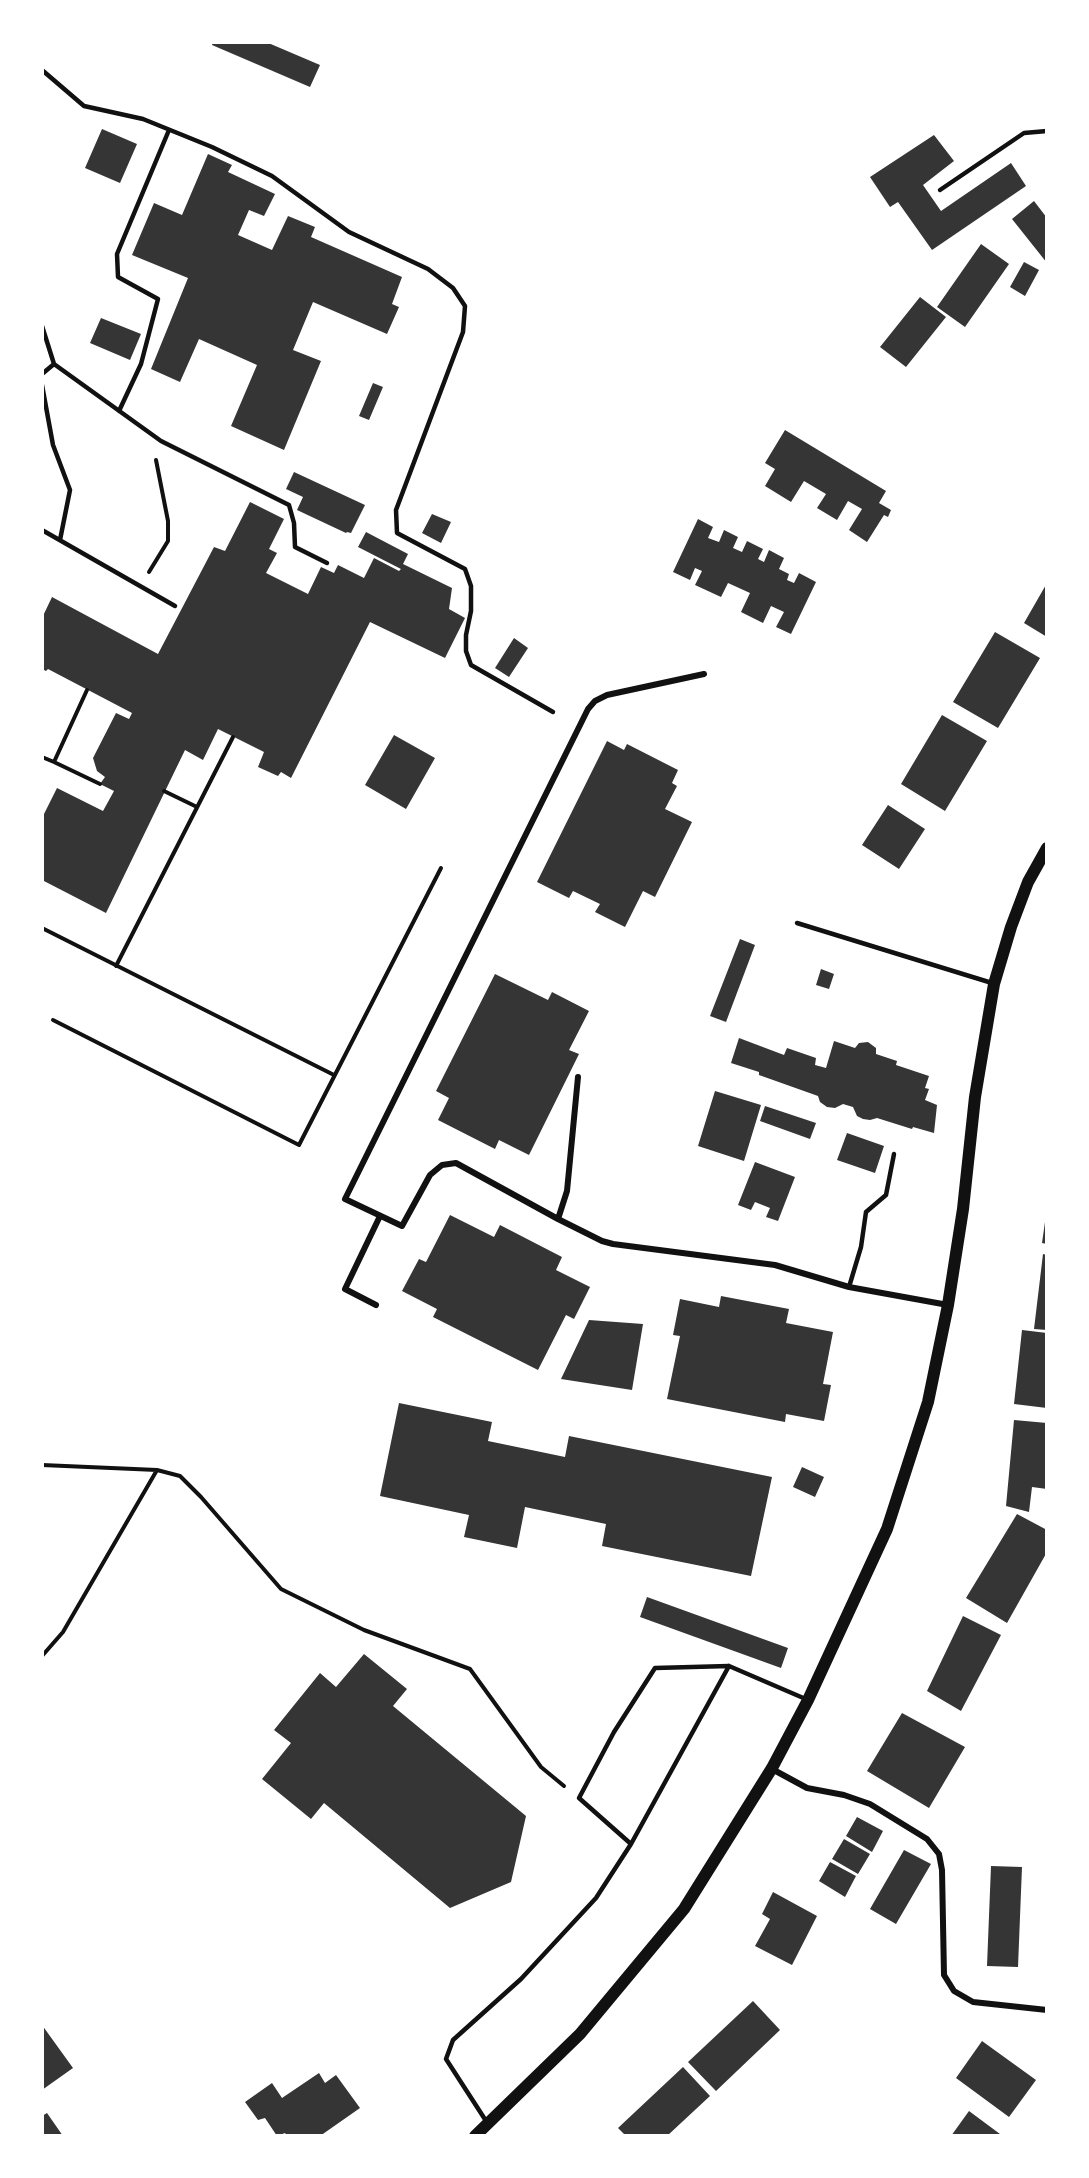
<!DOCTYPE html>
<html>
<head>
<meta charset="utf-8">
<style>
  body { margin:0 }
  #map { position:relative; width:1089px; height:2178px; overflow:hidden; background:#fff; font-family:Barlow,sans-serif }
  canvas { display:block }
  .frame { position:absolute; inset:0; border:44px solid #fff; pointer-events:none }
</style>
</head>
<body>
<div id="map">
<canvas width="1089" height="2178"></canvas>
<div class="frame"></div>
</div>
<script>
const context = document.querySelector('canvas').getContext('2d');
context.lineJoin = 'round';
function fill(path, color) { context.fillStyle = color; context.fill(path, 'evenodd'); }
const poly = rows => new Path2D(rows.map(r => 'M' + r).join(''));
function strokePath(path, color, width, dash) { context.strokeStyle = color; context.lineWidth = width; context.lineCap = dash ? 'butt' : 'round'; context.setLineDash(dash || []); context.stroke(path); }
fill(poly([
  [213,42,266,42,320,65,310,87,212,45],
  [102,129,137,144,120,183,85,168],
  [934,135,954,161,923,185,941,211,1011,163,1026,186,932,250,898,202,890,207,870,177],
  [208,154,232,165,228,172,275,194,264,216,249,210,238,235,272,250,288,216,315,227,311,237,402,277,392,304,399,307,387,334,313,302,293,350,321,361,284,450,231,426,257,365,199,339,180,382,151,369,188,278,132,255,154,203,182,215],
  [1034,201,1047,218,1047,263,1012,219],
  [981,244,1009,264,965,327,937,307],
  [1024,262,1039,270,1025,296,1010,287],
  [920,297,946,317,906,367,880,347],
  [101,318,141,334,130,360,90,343],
  [373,383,383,387,369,420,359,416],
  [785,430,886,491,879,503,891,510,888,517,884,515,867,542,849,530,862,509,848,501,837,520,817,508,826,494,804,481,791,502,765,486,775,469,765,463],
  [294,472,365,505,351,533,347,532,346,533,297,510,303,497,286,489],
  [250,502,284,519,269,549,277,553,266,573,308,594,321,567,334,573,338,565,364,578,374,558,399,571,401,569,358,547,366,532,408,554,403,564,452,588,449,609,465,618,445,658,370,622,291,778,281,772,278,776,258,767,264,752,218,729,203,760,185,750,106,913,42,880,42,818,57,788,103,811,114,791,100,784,105,777,97,771,93,758,116,713,129,719,132,713,48,669,46,671,42,669,42,618,52,597,158,654,214,547,225,551],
  [432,514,451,522,441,543,422,533],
  [698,519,713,527,708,538,719,542,724,530,738,537,733,548,742,552,747,541,763,549,758,559,764,562,769,550,784,558,779,569,789,574,787,580,794,583,799,573,816,582,791,634,776,627,784,612,771,606,763,623,741,612,750,593,728,583,721,597,695,585,702,571,695,568,690,580,673,572],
  [1047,583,1047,637,1024,623],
  [995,632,1040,658,998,728,953,702],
  [514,638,528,648,509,677,495,668],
  [942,715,987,741,945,811,901,784],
  [394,735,435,758,406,809,365,785],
  [607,741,624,750,627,744,678,770,672,783,677,786,665,809,692,822,655,897,643,891,625,927,595,912,600,904,573,891,569,898,537,882],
  [888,805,925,829,899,869,862,845],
  [740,939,755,945,726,1022,710,1016],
  [821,969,834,974,829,989,816,985],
  [495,974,548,1000,552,992,589,1011,569,1050,579,1054,529,1155,499,1140,495,1149,438,1120,449,1098,436,1091],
  [739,1038,784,1055,787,1048,816,1058,815,1065,826,1068,834,1041,855,1048,859,1043,868,1042,876,1048,876,1054,897,1061,896,1065,929,1076,925,1088,929,1089,925,1100,937,1105,934,1133,913,1127,912,1129,877,1118,870,1120,863,1119,857,1116,853,1107,843,1104,835,1108,827,1107,820,1102,818,1096,759,1075,759,1072,731,1063],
  [715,1091,761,1105,744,1161,698,1146],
  [765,1106,816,1123,810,1139,760,1121],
  [847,1133,884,1146,875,1173,837,1160],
  [755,1162,795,1177,778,1221,766,1217,770,1208,755,1202,751,1210,738,1205],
  [450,1215,494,1237,500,1225,562,1257,556,1270,590,1287,574,1319,566,1315,538,1370,433,1317,437,1309,402,1291,419,1259,426,1262],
  [1046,1215,1047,1215,1047,1244,1042,1243],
  [1043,1254,1047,1255,1047,1330,1034,1329],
  [721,1296,789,1309,786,1323,833,1332,823,1384,831,1385,824,1421,786,1414,785,1422,667,1399,680,1336,673,1335,680,1299,719,1307],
  [589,1320,643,1324,632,1390,561,1379],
  [1022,1330,1047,1333,1047,1408,1014,1404],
  [399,1403,492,1422,488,1441,565,1457,569,1436,772,1477,751,1576,602,1546,606,1524,525,1507,517,1548,464,1537,469,1515,380,1496],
  [1014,1420,1047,1423,1047,1489,1032,1487,1029,1512,1006,1506],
  [802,1467,824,1477,815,1497,793,1487],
  [1017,1514,1047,1530,1047,1552,1007,1623,966,1598],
  [647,1597,788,1648,781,1668,640,1617],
  [963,1616,1001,1635,961,1711,927,1691],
  [364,1654,407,1689,393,1706,526,1816,511,1882,450,1908,324,1803,311,1819,262,1779,291,1743,274,1730,320,1673,336,1687],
  [902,1713,965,1747,929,1808,867,1771],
  [857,1817,883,1831,872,1852,846,1836],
  [844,1839,870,1854,858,1874,832,1859],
  [904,1850,931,1864,896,1924,870,1909],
  [830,1862,856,1876,845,1897,819,1881],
  [991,1866,1022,1867,1018,1967,987,1966],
  [773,1892,817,1916,792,1965,755,1946,770,1919,762,1914],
  [753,2001,780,2030,716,2091,688,2062],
  [42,2025,73,2068,42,2090],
  [982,2041,1036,2080,1009,2117,956,2078],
  [683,2067,710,2096,667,2136,626,2136,618,2128],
  [319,2073,325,2083,336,2075,360,2108,320,2136,287,2136,285,2133,277,2136,265,2118,258,2120,245,2102,272,2083,282,2098],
  [969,2111,1000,2134,999,2136,951,2136],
  [47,2113,63,2136,42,2136,42,2116]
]), '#353535');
strokePath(poly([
  [149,572,168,541,168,521,156,460],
  [87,690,54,762,100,784],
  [42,757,54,762],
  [164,791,197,807],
  [42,928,334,1075],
  [116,966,233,737],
  [53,1020,299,1145,441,868],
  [42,1465,157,1470,180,1476,201,1497,281,1589,364,1630,470,1669,541,1767,564,1786],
  [42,1656,63,1632,157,1470]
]), '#111', 4);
strokePath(poly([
  [42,70,84,106,143,119,212,147,272,176,349,232,428,269,453,288,465,306,463,332,396,510,397,533,465,569,471,586,471,611,466,635,466,651,471,665,553,712],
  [940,190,1024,133,1047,131],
  [42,326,54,364,161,441,289,505,294,523,295,547,327,563],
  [42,374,54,364],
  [42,385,53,445,70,490,60,540],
  [119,411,141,364,158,299,118,277,117,254,169,130],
  [42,530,175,606],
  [797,923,992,983],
  [849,1287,861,1247,866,1212,886,1195,894,1154],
  [631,1844,729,1666],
  [488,2124,446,2059,453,2040,521,1979,596,1898,631,1844,579,1798,614,1732,655,1668,729,1666,808,1700]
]), '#111', 4.5);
strokePath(poly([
  [704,674,607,695,595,701,588,709,345,1199,402,1226,430,1175,442,1165,456,1163,558,1219,602,1241,613,1244,775,1265,849,1287,948,1305],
  [558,1219,567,1191,578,1077],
  [376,1305,345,1289,380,1216],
  [772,1769,807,1788,844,1795,870,1804,927,1839,939,1854,942,1870,944,1975,954,1991,973,2002,1047,2010]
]), '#111', 6);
strokePath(poly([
  [475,2136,580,2034,684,1909,772,1768,808,1700,887,1529,928,1402,948,1305,963,1209,975,1097,994,984,1011,927,1028,882,1047,848]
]), '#111', 12);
</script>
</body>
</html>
